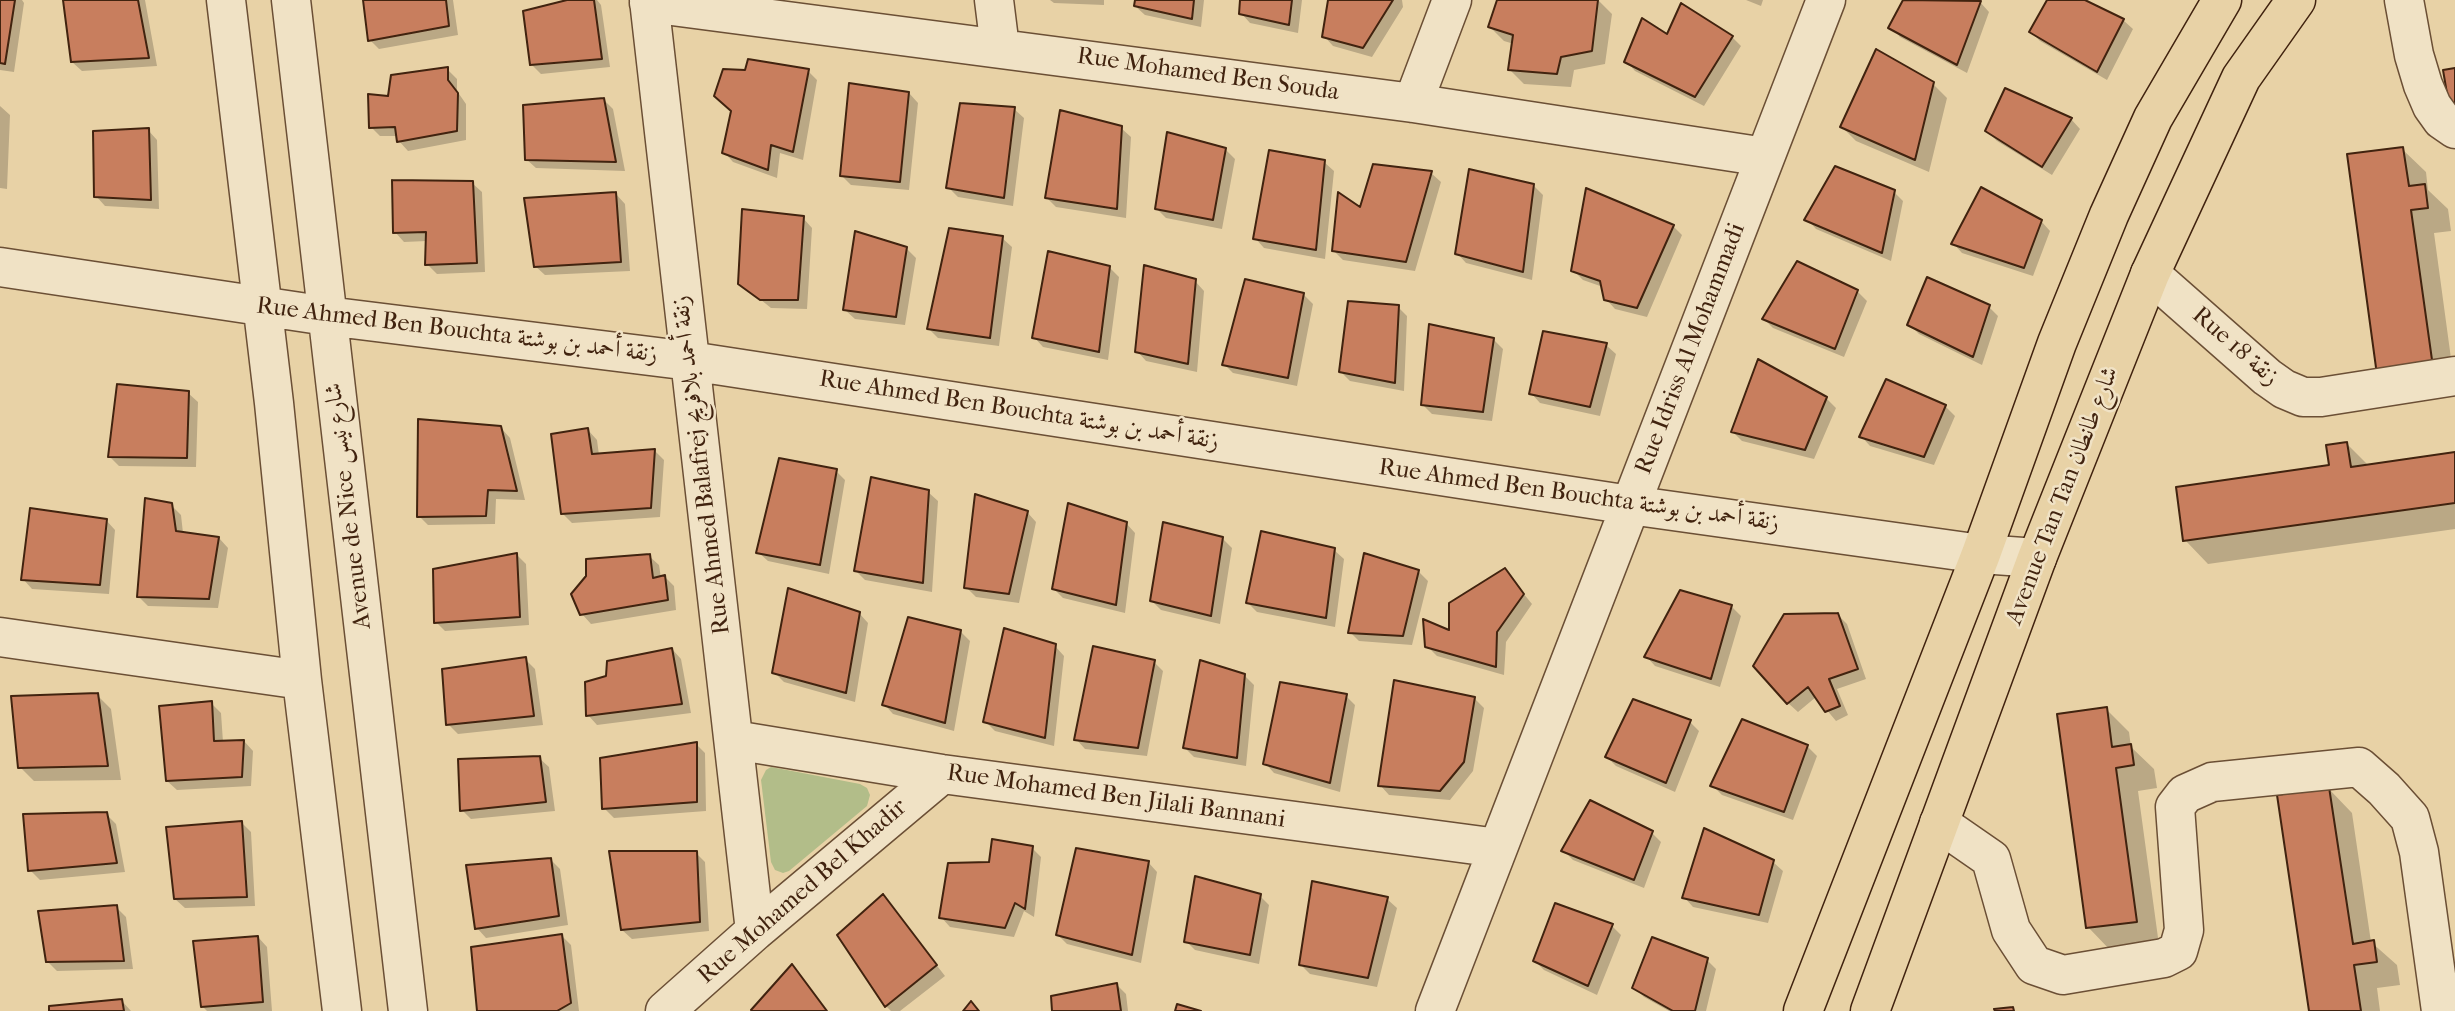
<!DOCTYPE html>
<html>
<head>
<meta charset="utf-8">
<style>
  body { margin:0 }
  canvas { display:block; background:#e8d2a6 }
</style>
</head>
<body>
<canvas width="2455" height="1011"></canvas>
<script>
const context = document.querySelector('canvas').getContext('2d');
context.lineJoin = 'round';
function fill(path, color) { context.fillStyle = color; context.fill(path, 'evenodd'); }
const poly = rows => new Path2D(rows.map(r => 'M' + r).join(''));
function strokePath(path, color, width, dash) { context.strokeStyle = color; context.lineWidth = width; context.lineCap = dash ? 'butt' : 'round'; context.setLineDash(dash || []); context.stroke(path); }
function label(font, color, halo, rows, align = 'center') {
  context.font = font + ' "IM FELL French Canon",Amiri,serif'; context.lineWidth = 5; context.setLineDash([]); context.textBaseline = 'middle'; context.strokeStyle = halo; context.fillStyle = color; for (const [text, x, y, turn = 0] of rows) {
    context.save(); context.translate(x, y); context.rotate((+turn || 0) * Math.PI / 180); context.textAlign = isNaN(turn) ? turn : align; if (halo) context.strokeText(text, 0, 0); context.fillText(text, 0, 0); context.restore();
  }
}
fill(poly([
  [771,767,860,784,867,788,870,795,867,806,789,871,783,873,775,870,771,862,761,780,766,770]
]), '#b2bd89');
fill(poly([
  [0,0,22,0,24,3,14,72,0,70],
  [69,0,145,0,157,66,82,71,72,62],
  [365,0,453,0,458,35,379,49,370,40],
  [574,0,597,0,601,5,610,67,541,74,531,64],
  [1050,0,1104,0,1104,5,1054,3],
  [1136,0,1204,0,1201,27,1145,15,1135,6],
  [1242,0,1302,0,1298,33,1250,23,1241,13],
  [1330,0,1402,0,1403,7,1372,57,1333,46,1324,36],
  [1499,0,1598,0,1612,14,1605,64,1574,70,1571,87,1524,84,1510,70,1514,44,1504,41,1490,27],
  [1746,0,1763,0,1761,6],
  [1905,0,1974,0,1980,2,1989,12,1967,73,1900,37,1891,27],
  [2049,0,2081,0,2123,20,2133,29,2107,80,2040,41,2031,32],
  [1668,37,1732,37,1741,46,1704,106,1635,71,1626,61],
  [447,69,457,79,457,91,466,104,466,140,408,151,399,141,398,136,380,136,371,127,390,98],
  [808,71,817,80,803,160,780,153,777,178,733,162,724,152,733,111],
  [1933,84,1947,98,1929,172,1856,141,1842,127],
  [909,93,918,103,909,190,851,185,842,176],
  [604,100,613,109,625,171,536,168,526,159],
  [0,106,10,115,7,189,0,188],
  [1014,109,1024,118,1013,206,958,197,948,187],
  [2071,119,2080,129,2052,175,1997,141,1987,131],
  [1121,128,1131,137,1126,218,1056,207,1046,197],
  [148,130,157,140,159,209,105,206,96,196],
  [1225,149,1235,159,1222,229,1166,218,1156,208],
  [2402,149,2426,172,2428,190,2448,209,2451,231,2434,233,2455,388,2402,398],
  [1324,162,1334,171,1325,259,1264,248,1255,238],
  [1431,173,1441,182,1415,271,1343,260,1333,250,1362,210],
  [472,183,482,192,485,272,437,274,427,264,427,241,404,242,395,232],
  [1534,186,1543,195,1532,280,1466,263,1457,253],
  [1894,192,1903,201,1891,261,1816,229,1807,219],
  [616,194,625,204,630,271,545,275,535,266],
  [803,218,812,228,807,309,771,308,740,283],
  [2041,221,2050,231,2033,276,1962,253,1953,243],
  [1673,226,1682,235,1647,317,1615,309,1606,299,1603,287,1583,280,1573,270],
  [1002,238,1012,247,999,346,938,338,929,329],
  [906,248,916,258,905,325,855,319,845,310],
  [1109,267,1119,277,1108,360,1043,347,1034,337],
  [1195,281,1204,291,1197,372,1146,361,1137,351],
  [1857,291,1867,301,1844,357,1773,328,1764,319],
  [1304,295,1313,304,1297,386,1233,373,1224,364],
  [1398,307,1407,316,1404,391,1350,381,1341,372],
  [1989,307,1998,316,1982,365,1919,334,1909,324],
  [1493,339,1503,349,1492,421,1432,414,1423,405],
  [1606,345,1616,354,1600,416,1540,403,1531,393],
  [188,393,198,402,196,467,119,466,109,456],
  [1826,398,1836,408,1814,459,1742,441,1733,432],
  [1945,406,1955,416,1934,465,1870,446,1861,436],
  [501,428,510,438,525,500,496,499,495,524,428,525,419,516],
  [588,430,597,440,599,455,655,451,664,460,660,517,572,523,563,514],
  [2347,444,2369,466,2455,454,2455,529,2208,564,2185,540,2331,466],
  [836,471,845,480,829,574,768,561,758,552],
  [928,492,938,501,932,592,865,580,856,571],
  [171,505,181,515,183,533,219,538,228,548,218,608,148,606,138,596],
  [1027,512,1036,522,1019,603,976,597,966,587],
  [106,520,115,530,109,594,32,589,23,579],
  [1126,523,1135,533,1125,613,1063,598,1054,589],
  [1222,538,1232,548,1220,624,1161,610,1152,601],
  [1334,550,1344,559,1335,627,1257,612,1248,603],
  [517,555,526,564,529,625,445,631,436,622],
  [649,556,659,565,661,578,665,577,674,586,676,610,591,624,582,614],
  [1418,571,1428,581,1412,645,1359,641,1350,632],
  [1505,571,1532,604,1506,642,1504,675,1437,656,1427,646,1450,632],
  [1731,606,1741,616,1720,687,1655,666,1646,656],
  [859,613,868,623,855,702,784,682,774,672],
  [1837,614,1847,624,1866,679,1837,689,1848,715,1836,721,1816,697,1798,712,1788,703],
  [960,631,970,641,954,731,893,714,884,704],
  [1055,646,1064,656,1054,746,995,731,985,721],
  [672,649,681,659,691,713,597,725,588,715,608,677],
  [525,659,535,669,543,725,458,734,448,724],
  [1154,662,1163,671,1147,756,1085,749,1076,739],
  [1244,675,1254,685,1246,766,1194,757,1184,747],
  [97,695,111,709,121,780,34,781,20,767],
  [1346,696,1355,705,1340,792,1274,773,1265,763],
  [1474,698,1484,708,1473,771,1450,800,1389,795,1380,785],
  [211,703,221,713,223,742,244,741,253,751,251,786,177,790,167,781],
  [2106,709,2129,732,2131,747,2154,769,2157,788,2138,791,2159,945,2111,951,2088,927],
  [1690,722,1699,731,1675,792,1616,766,1607,757],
  [696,744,705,753,706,811,614,818,604,808],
  [1807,746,1817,756,1793,820,1722,795,1713,786],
  [539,758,549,767,555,811,471,819,462,810],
  [2329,789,2352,813,2371,942,2397,965,2400,985,2377,988,2380,1011,2311,1011],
  [106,814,116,824,125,872,40,880,30,870],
  [242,823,251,832,255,906,185,908,175,899],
  [1652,833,1661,842,1644,888,1573,860,1563,850],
  [1032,848,1041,857,1034,917,1024,911,1014,937,950,927,941,917,991,863],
  [696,853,705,862,709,931,632,939,622,930],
  [550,859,560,869,568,925,486,938,477,928],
  [1148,862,1157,872,1141,963,1067,944,1058,935],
  [1773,862,1783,871,1768,923,1693,907,1684,897],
  [883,896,945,976,900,1011,891,1011,886,1006],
  [1260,896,1269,905,1259,964,1195,950,1186,941],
  [1387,899,1397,908,1377,987,1310,974,1301,965],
  [116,907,126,917,133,969,57,971,47,961],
  [1612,926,1621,935,1597,995,1544,970,1535,961],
  [562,936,571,945,579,1011,479,1011],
  [258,937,267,947,272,1011,207,1011,203,1007],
  [1707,960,1716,969,1706,1011,1669,1011,1644,997,1634,987],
  [1117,985,1126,994,1128,1011,1054,1011],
  [122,1001,131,1011,51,1011]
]), '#0003');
const building = poly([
  [0,0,15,0,5,64,0,63,0,0],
  [63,0,138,0,149,58,71,62,63,0],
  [363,0,446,0,449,26,368,41,363,0],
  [567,0,594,0,602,59,530,65,523,11,567,0],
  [1135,0,1194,0,1192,19,1134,6,1135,0],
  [1240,0,1292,0,1289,25,1239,14,1240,0],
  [1328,0,1393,0,1363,48,1322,37,1328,0],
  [1497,0,1598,0,1592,51,1561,57,1557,74,1508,70,1513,35,1488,27,1497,0],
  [1903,0,1981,1,1957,65,1888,28,1903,0],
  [2047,0,2085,0,2124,19,2097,72,2029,32,2047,0],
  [1681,3,1733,36,1695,97,1624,62,1642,18,1667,34,1681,3],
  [1876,49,1934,82,1915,160,1840,127,1876,49],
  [748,59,809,69,793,152,771,145,768,170,722,153,731,111,714,96,723,69,745,70,748,59],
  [448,67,448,80,458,93,457,131,397,142,395,127,369,128,368,94,388,96,391,75,448,67],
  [2455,68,2455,117,2451,117,2443,70,2455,68],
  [849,83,909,92,900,182,840,176,849,83],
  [2005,88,2072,118,2042,167,1985,131,2005,88],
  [604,98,616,162,525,160,523,105,604,98],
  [960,103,1015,107,1004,198,946,188,960,103],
  [1060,110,1122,126,1117,209,1045,198,1060,110],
  [149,128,151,200,94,197,93,131,149,128],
  [1167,132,1226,148,1213,220,1155,209,1167,132],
  [2403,147,2409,186,2425,184,2428,208,2411,210,2433,367,2377,375,2347,154,2403,147],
  [1269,150,1325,160,1316,250,1253,239,1269,150],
  [1373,164,1432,171,1406,262,1332,251,1338,192,1360,207,1373,164],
  [1835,166,1895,190,1882,253,1804,220,1835,166],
  [1469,169,1534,184,1523,272,1455,254,1469,169],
  [392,180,473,181,477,263,425,265,426,232,393,233,392,180],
  [1981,187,2042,220,2024,268,1951,244,1981,187],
  [1586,188,1674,225,1637,308,1604,300,1600,281,1571,271,1586,188],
  [616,192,621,262,534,267,524,198,616,192],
  [742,209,804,216,798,300,760,300,738,284,742,209],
  [949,228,1003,236,990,338,927,329,949,228],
  [855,231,907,247,896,317,843,310,855,231],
  [1048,251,1110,266,1099,352,1032,338,1048,251],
  [1797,261,1858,290,1835,349,1762,319,1797,261],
  [1144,265,1196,279,1188,364,1135,352,1144,265],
  [1927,277,1990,305,1973,357,1907,325,1927,277],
  [1245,279,1304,293,1288,378,1222,365,1245,279],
  [1348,301,1399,305,1395,383,1339,372,1348,301],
  [1429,324,1494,338,1483,412,1421,405,1429,324],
  [1543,331,1607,343,1590,407,1529,394,1543,331],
  [1758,359,1827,397,1805,450,1731,432,1758,359],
  [1886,379,1946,405,1924,457,1859,437,1886,379],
  [117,384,189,391,187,458,108,457,117,384],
  [418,419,501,426,517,491,488,490,486,516,417,517,418,419],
  [588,428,592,454,655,449,651,508,561,514,551,434,588,428],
  [2347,442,2351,467,2455,452,2455,503,2183,541,2176,487,2329,465,2326,445,2347,442],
  [779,458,837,469,820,565,756,553,779,458],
  [871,477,929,490,923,583,854,571,871,477],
  [975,494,1028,511,1009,594,964,588,975,494],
  [145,498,172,503,176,531,219,537,209,599,137,597,145,498],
  [1068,503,1127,522,1116,605,1052,589,1068,503],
  [30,508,107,519,100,585,21,580,30,508],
  [1163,522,1223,537,1211,616,1150,601,1163,522],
  [1261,531,1335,548,1326,618,1246,603,1261,531],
  [517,553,520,617,434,623,433,569,517,553],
  [1364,553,1419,570,1403,636,1348,633,1364,553],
  [650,554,653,578,665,575,668,600,580,615,571,594,586,576,586,559,650,554],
  [1505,568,1524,594,1497,632,1496,667,1425,647,1423,619,1449,630,1449,603,1505,568],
  [788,588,860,612,846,693,772,673,788,588],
  [1680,590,1732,605,1711,679,1644,657,1680,590],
  [1838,613,1858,669,1829,679,1840,706,1825,712,1808,687,1787,704,1753,666,1784,614,1838,613],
  [908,617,961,630,945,723,882,705,908,617],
  [1004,628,1056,644,1045,738,983,722,1004,628],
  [1093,646,1155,660,1138,748,1074,740,1093,646],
  [672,648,682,704,586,716,585,682,606,676,607,661,672,648],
  [526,657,534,716,446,725,442,669,526,657],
  [1200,660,1245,674,1237,758,1183,748,1200,660],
  [1394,680,1475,697,1464,762,1440,791,1378,786,1394,680],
  [1280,682,1347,694,1330,783,1263,764,1280,682],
  [98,693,108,766,18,768,11,696,98,693],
  [1633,699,1691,720,1666,783,1605,757,1633,699],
  [212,701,214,741,244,740,242,777,166,781,159,706,212,701],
  [2107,707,2112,747,2131,744,2134,765,2116,768,2137,922,2086,928,2057,714,2107,707],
  [1742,719,1808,745,1784,812,1710,786,1742,719],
  [697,742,697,802,602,809,600,758,697,742],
  [540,756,546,802,460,811,458,759,540,756],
  [2329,787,2353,944,2374,940,2377,962,2354,965,2361,1011,2309,1011,2277,795,2329,787],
  [1590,800,1653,831,1634,880,1561,851,1590,800],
  [107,812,117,863,28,871,23,814,107,812],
  [242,821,247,897,174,899,166,827,242,821],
  [1704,828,1774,860,1759,915,1682,898,1704,828],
  [992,839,1033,846,1025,909,1015,903,1005,928,939,918,948,863,989,862,992,839],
  [1076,848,1149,861,1132,955,1056,935,1076,848],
  [609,851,697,851,700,922,621,930,609,851],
  [551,858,559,916,475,929,466,865,551,858],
  [1195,876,1261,894,1250,955,1184,942,1195,876],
  [1312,881,1388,897,1368,978,1299,965,1312,881],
  [883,894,937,965,885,1007,837,935,883,894],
  [1555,903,1613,924,1588,986,1533,961,1555,903],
  [117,905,124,961,46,962,38,911,117,905],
  [562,934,571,1003,557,1011,477,1011,471,947,562,934],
  [258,936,263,1002,201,1007,193,941,258,936],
  [1652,937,1708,958,1695,1011,1673,1011,1632,988,1652,937],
  [792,964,827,1011,752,1011,751,1010,792,964],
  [1117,983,1121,1011,1052,1011,1051,996,1117,983],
  [122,999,124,1011,49,1011,49,1006,122,999],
  [971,1001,979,1011,963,1011,971,1001],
  [1177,1004,1201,1011,1175,1011,1177,1004],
  [2013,1007,2014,1011,1995,1011,1994,1009,2013,1007]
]);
fill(building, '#c87e5e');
strokePath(building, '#41230f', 2);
const minor = poly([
  [226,0,274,403,302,680,342,1011],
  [291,0,408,1011],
  [649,0,755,931],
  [994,0,1000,48],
  [2404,0,2414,55,2423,85,2432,106,2442,120,2455,129],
  [649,3,1413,103,1765,157],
  [1413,103,1452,0],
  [0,267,327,316,690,361,1630,505,1981,554,2037,558],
  [2150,274,2267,377,2284,389,2303,397,2321,397,2455,376],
  [0,637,302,680],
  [734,740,942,774,1498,848],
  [1939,823,1991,859,2011,930,2034,965,2063,975,2164,958,2178,951,2184,930,2175,807,2185,794,2212,782,2359,767,2384,789,2410,818,2419,852,2441,1011],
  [665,1011,755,931,942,774],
  [1435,1011,1826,0]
]);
const major = poly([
  [1803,1011,1981,554,2057,343,2109,215,2153,118,2222,0],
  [1870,1011,2037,558,2150,274,2241,78,2296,0]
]);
strokePath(minor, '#6b4f35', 41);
strokePath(major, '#41230f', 41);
strokePath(minor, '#f0e2c5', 38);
strokePath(major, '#e8d2a6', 38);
label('24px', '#41230f', '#f0e2c5', [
  ["Rue Mohamed Ben Souda",1208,75,8],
  ["Rue Ahmed Ben Bouchta زنقة أحمد بن بوشتة",457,331,7],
  ["Rue 18 زنقة",2235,347,41],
  ["Rue Idriss Al Mohammadi",1691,349,-69],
  ["Rue Ahmed Ben Bouchta زنقة أحمد بن بوشتة",1019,411,9],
  ["Rue Ahmed Balafrej زنقة أحمد بلافريج",702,465,-97],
  ["Rue Ahmed Ben Bouchta زنقة أحمد بن بوشتة",1579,496,8],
  ["Avenue Tan Tan شارع طانطان",2063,496,-69],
  ["Avenue de Nice شارع نيس",349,506,-97],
  ["Rue Mohamed Ben Jilali Bannani",1116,797,8],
  ["Rue Mohamed Bel Khadir",803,892,-41]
]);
</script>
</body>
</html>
